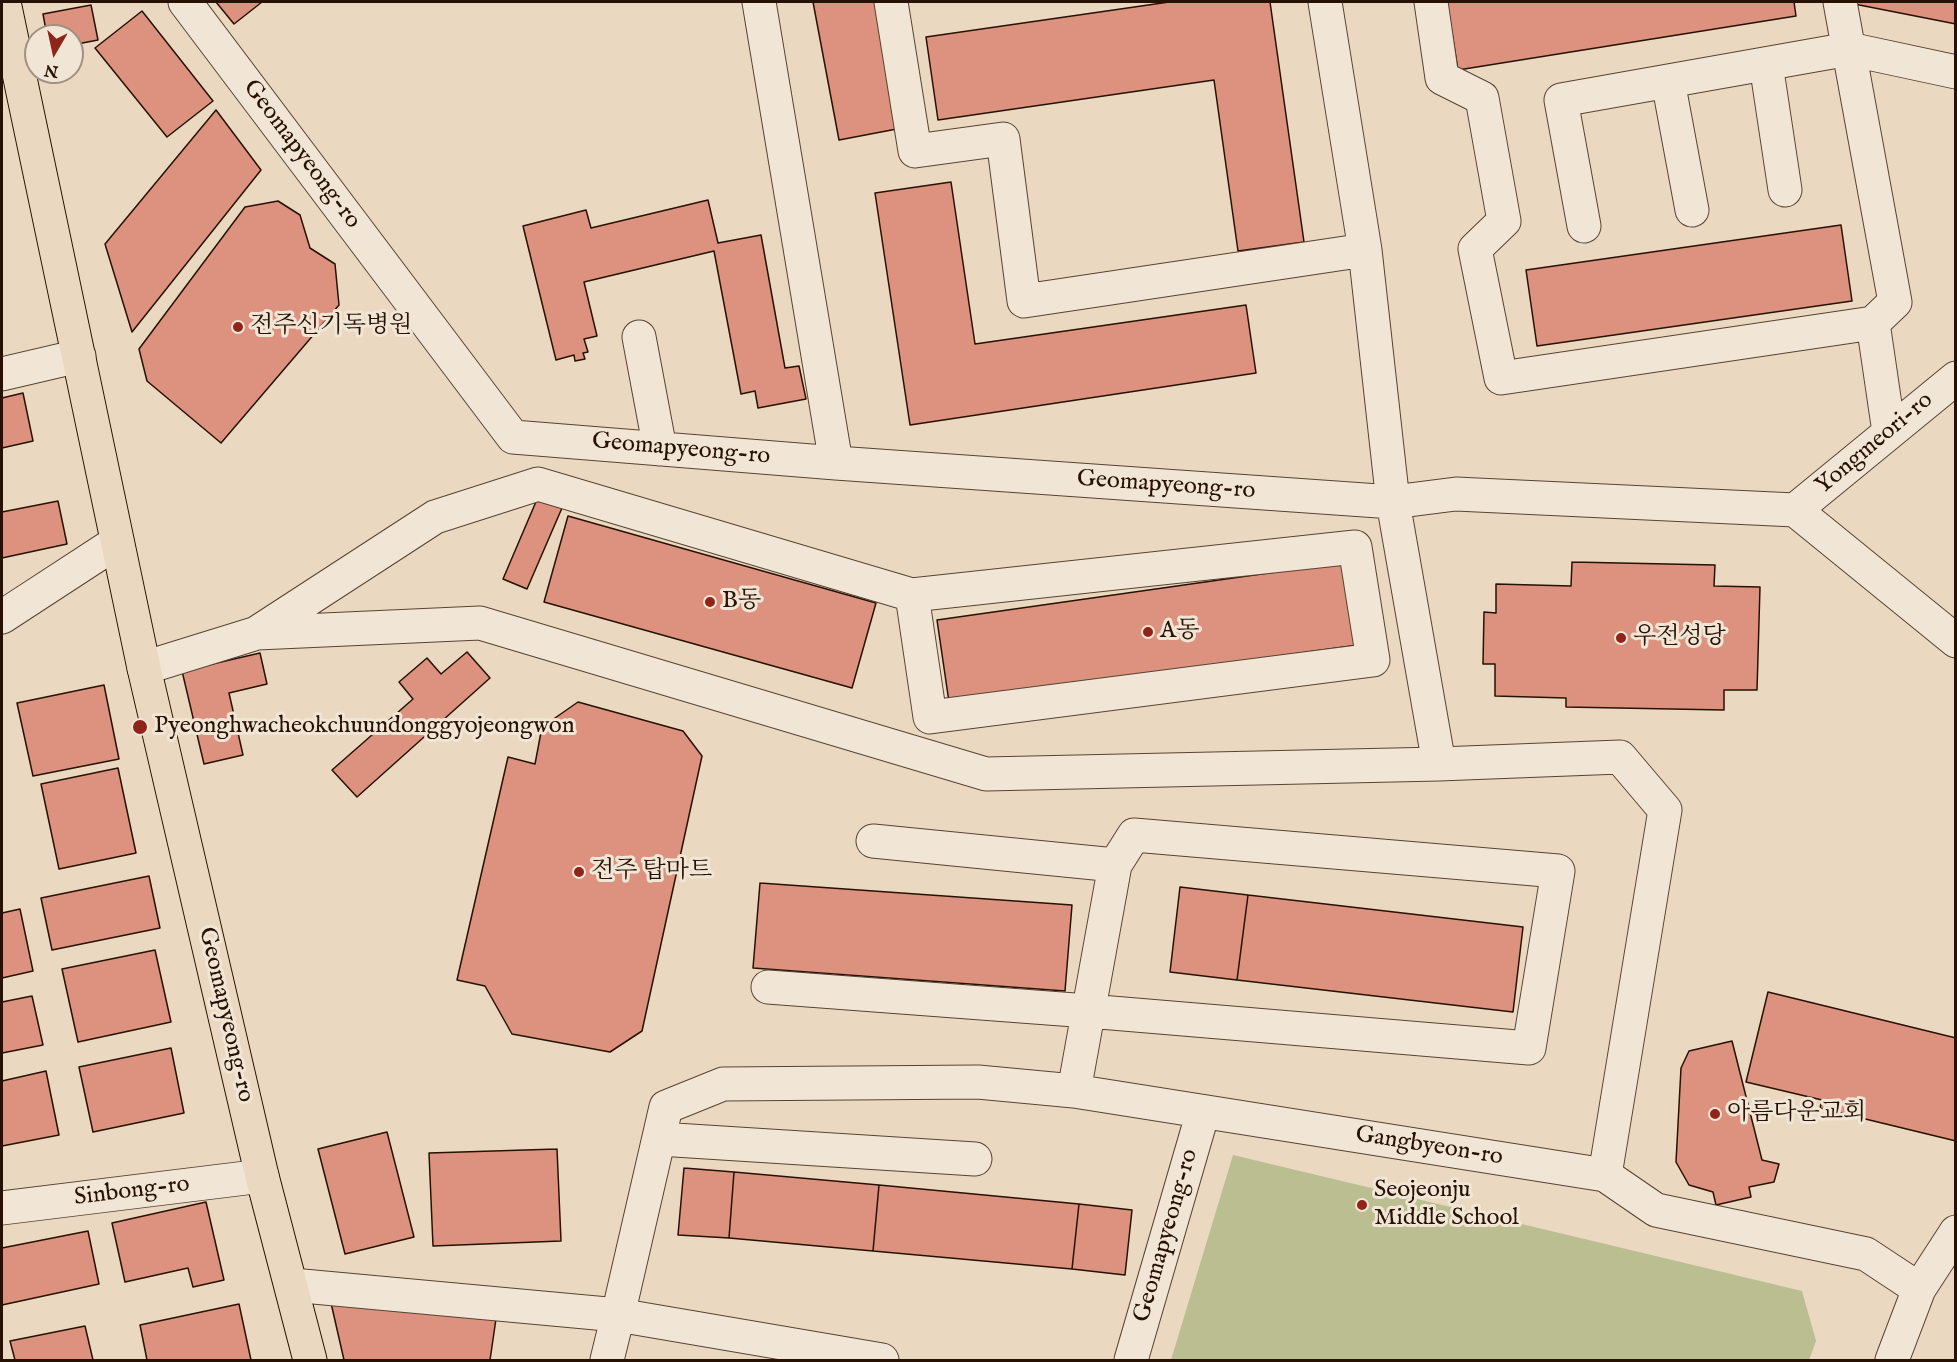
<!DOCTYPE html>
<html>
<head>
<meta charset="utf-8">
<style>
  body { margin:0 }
  #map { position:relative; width:1957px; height:1362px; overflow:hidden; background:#ead9c0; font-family:"IM FELL English",serif }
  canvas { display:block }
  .frame { position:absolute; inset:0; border:3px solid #271102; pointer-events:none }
  .north { position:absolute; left:24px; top:24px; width:60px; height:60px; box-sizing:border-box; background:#f1e6d6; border:2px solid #a09181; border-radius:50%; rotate:189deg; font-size:16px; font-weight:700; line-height:24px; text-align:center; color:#271102 }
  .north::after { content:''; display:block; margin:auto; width:21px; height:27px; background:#8f2418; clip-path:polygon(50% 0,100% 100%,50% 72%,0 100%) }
</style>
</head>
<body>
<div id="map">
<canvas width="1957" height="1362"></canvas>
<div class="frame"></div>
<div class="north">N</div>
</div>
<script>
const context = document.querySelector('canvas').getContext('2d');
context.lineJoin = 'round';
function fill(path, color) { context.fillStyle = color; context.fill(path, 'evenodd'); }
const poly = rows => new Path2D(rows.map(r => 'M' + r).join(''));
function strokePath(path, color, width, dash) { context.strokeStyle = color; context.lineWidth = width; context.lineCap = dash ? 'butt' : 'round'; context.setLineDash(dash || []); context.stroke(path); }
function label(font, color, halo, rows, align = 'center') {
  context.font = font + ' "IM FELL English","Noto Serif KR",serif'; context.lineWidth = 6; context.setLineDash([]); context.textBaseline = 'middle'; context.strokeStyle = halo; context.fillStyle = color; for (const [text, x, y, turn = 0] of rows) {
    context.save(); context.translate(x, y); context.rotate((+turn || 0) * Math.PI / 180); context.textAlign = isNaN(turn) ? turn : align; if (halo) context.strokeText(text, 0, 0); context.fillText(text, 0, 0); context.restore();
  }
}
fill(poly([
  [1233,1155,1802,1291,1816,1341,1809,1360,1171,1360]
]), '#babe90');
const building = poly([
  [216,2,262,2,234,24,216,2],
  [813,2,877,2,902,128,839,140,813,2],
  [1169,2,1270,2,1304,242,1238,251,1214,80,938,120,926,37,1169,2],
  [1447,2,1794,2,1796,16,1458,70,1447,2],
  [1844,2,1956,2,1956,24,1844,2],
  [91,5,98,40,72,45,72,36,47,36,43,14,91,5],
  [142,11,213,101,167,137,95,48,142,11],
  [216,110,261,170,132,332,105,244,216,110],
  [951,182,975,344,1246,305,1256,373,910,425,875,193,951,182],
  [708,200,718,243,761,235,785,368,799,366,806,399,758,408,755,391,741,394,714,251,584,282,597,336,584,339,588,352,583,353,585,359,575,361,574,355,556,360,523,226,586,210,591,228,708,200],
  [278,201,300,215,310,248,335,264,339,305,221,443,147,381,139,349,245,207,278,201],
  [1841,225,1852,301,1537,346,1526,270,1841,225],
  [23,393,33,441,2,448,2,398,23,393],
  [538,497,562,508,527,589,503,579,538,497],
  [58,501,67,544,2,558,2,512,58,501],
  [568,516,876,603,852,688,544,602,568,516],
  [1346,562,1358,645,949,702,937,620,1346,562],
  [1572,562,1715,565,1714,586,1760,587,1757,690,1724,690,1724,710,1566,707,1566,698,1495,696,1495,664,1483,664,1484,612,1496,613,1496,584,1571,586,1572,562],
  [467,652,490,678,357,797,332,770,413,699,399,682,427,658,441,674,467,652],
  [260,653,267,684,229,693,243,755,204,764,182,671,260,653],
  [104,685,119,759,33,776,17,703,104,685],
  [578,702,683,731,702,756,642,1031,610,1052,512,1034,485,986,457,980,508,757,535,764,542,727,578,702],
  [118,768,136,853,59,869,41,784,118,768],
  [149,876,160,928,52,950,41,898,149,876],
  [760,883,1072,905,1065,991,753,968,760,883],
  [1180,887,1248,895,1237,980,1170,972,1180,887],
  [1248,895,1523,927,1513,1012,1237,980,1248,895],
  [20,909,33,971,2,978,2,913,20,909],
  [155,950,171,1022,78,1042,62,969,155,950],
  [1768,992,1956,1038,1956,1141,1820,1108,1822,1100,1746,1082,1768,992],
  [32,996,43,1045,2,1053,2,1002,32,996],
  [1732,1041,1762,1160,1779,1164,1774,1182,1749,1187,1751,1197,1716,1205,1713,1192,1689,1185,1676,1162,1681,1068,1689,1051,1732,1041],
  [171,1048,184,1113,93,1132,79,1067,171,1048],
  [46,1071,59,1135,2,1146,2,1081,46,1071],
  [387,1132,414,1237,345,1254,318,1149,387,1132],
  [557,1149,561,1241,433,1246,429,1153,557,1149],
  [684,1168,734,1172,729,1238,678,1235,684,1168],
  [734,1172,879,1185,873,1251,729,1238,734,1172],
  [879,1185,1079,1204,1072,1269,873,1251,879,1185],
  [206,1202,224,1280,193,1287,188,1268,125,1282,112,1223,206,1202],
  [1079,1204,1132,1210,1125,1275,1072,1269,1079,1204],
  [88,1231,99,1284,2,1305,2,1248,88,1231],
  [331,1303,497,1312,490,1360,344,1360,331,1303],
  [239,1304,251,1360,147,1360,140,1325,239,1304],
  [85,1326,93,1360,15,1360,10,1341,85,1326]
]);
fill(building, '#dc927f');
strokePath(building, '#271102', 1.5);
const minor = poly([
  [185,2,513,437,836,463,1393,502,1439,764],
  [759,2,836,463],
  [891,2,915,151,1003,139,1024,301,1365,250],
  [1325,2,1365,250,1393,502,1456,494,1795,510,1956,641],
  [1431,2,1442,78,1482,98,1504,221,1475,249,1501,378,1873,323],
  [1840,2,1895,302,1873,323,1889,432],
  [1766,64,1785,190],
  [1668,81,1692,210],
  [1584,226,1561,100,1849,49,1956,72],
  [639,337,660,449],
  [2,374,79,356],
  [1795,510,1956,378],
  [2,617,117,542],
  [258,632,435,517,538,484,912,595,1355,547,1373,660,930,717,912,595],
  [144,668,257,633,480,623,986,774,1439,764,1620,757,1665,810,1605,1175],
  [873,841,1115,865,1074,1091],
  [768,987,1088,1011,1529,1048,1558,871,1134,835,1115,865],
  [659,1139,975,1159],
  [2,1208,262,1176],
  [292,1285,618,1315,666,1107,723,1084,978,1082,1074,1091,1605,1175,1656,1210,1866,1254,1919,1289],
  [607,1360,618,1315,882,1360],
  [1131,1360,1203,1112],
  [1892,1360,1919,1289,1956,1232]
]);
const major = poly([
  [4,2,144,668,262,1176,310,1360]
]);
strokePath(minor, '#584332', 35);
strokePath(major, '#271102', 35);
strokePath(minor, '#f1e6d6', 33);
strokePath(major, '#ead9c0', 33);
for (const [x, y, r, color] of [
  [238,327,6,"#8f2418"],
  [710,602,6,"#8f2418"],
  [1148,632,6,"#8f2418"],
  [1621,638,6,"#8f2418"],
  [140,727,8,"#8f2418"],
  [579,872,6,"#8f2418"],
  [1715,1114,6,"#8f2418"],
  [1362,1205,6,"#8f2418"]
]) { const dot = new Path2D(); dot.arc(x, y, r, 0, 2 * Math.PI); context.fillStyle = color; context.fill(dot); strokePath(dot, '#f1e6d6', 2); }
label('24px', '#271102', '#f1e6d6', [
  ["Geomapyeong-ro",301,155,53],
  ["Yongmeori-ro",1875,444,-40],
  ["Geomapyeong-ro",681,450,5],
  ["Geomapyeong-ro",1166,486,4],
  ["Geomapyeong-ro",225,1015,77],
  ["Gangbyeon-ro",1429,1147,9],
  ["Sinbong-ro",132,1192,-7],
  ["Geomapyeong-ro",1167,1236,-74]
]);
label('24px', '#271102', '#f1e6d6', [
  ["전주신기독병원",250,327],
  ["B동",722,602],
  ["A동",1160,632],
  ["우전성당",1633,638],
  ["Pyeonghwacheokchuundonggyojeongwon",154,727],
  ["전주 탑마트",591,872],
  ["아름다운교회",1727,1114],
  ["Seojeonju",1374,1191],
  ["Middle School",1374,1219]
], 'left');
</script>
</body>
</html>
